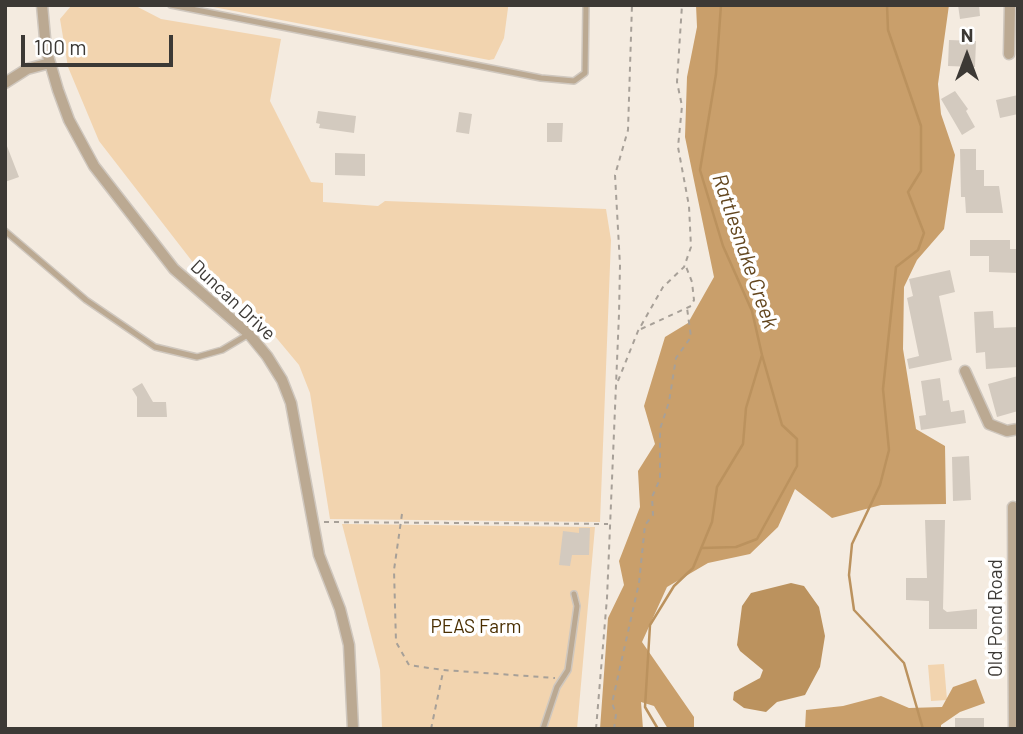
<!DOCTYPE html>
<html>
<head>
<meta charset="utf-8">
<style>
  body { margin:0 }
  #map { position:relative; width:1023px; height:734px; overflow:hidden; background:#f4ebe0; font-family:Barlow,sans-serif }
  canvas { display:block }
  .frame { position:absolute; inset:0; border:7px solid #3c3935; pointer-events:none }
  .north { position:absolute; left:932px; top:21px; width:70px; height:70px; -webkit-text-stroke:5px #fff; paint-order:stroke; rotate:0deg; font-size:19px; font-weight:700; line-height:28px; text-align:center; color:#3c3935 }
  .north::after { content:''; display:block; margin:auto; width:24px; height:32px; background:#3c3935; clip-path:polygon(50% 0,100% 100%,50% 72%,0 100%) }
  .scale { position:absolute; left:21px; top:35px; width:152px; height:32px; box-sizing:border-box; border:4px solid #3c3935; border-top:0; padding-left:9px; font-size:21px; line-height:24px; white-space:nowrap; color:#3c3935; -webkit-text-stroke:5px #fff; paint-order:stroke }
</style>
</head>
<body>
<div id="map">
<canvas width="1023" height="734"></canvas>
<div class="frame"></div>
<div class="north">N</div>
<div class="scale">100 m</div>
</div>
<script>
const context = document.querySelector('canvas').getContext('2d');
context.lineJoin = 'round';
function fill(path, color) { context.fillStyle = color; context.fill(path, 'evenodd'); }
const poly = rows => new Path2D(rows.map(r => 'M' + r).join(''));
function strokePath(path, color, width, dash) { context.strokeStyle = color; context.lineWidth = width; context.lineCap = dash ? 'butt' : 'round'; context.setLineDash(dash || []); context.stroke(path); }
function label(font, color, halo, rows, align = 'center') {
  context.font = font + ' Barlow,sans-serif'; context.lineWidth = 7; context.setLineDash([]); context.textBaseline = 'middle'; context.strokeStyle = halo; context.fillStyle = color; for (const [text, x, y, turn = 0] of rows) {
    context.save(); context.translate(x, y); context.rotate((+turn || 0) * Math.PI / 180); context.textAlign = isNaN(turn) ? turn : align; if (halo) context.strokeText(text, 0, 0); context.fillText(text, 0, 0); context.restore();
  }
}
fill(poly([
  [77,5,134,5,161,19,281,39,270,101,311,182,323,183,323,202,378,206,385,201,606,209,611,240,600,522,330,519,310,393,299,365,259,317,195,265,99,141,68,67,60,19,71,6],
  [203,5,508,5,508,8,504,38,494,59,489,60],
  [342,524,595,527,577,729,382,729,380,670],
  [944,664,947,700,931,701,928,665]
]), '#f2d4af');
fill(poly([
  [696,5,949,5,938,84,941,114,955,155,944,229,917,260,904,287,903,349,916,429,945,446,946,504,881,505,832,518,795,489,778,527,750,554,708,563,667,587,642,642,694,717,694,729,668,729,654,706,641,702,643,729,600,729,608,618,624,585,619,561,640,507,638,471,655,444,644,406,665,337,688,323,714,277,685,137,687,77,697,27],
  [976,679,985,703,960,712,941,725,941,729,805,729,806,710,843,706,881,696,909,708,942,707,953,687]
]), '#c99f6b');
fill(poly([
  [791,583,804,586,819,607,825,636,820,667,805,695,777,702,766,712,744,708,733,700,734,692,760,678,763,670,740,651,737,645,742,606,751,593]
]), '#bb925e');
strokePath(poly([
  [887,5,888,30,921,126,921,171,908,192,924,233,918,250,896,267,883,389,889,450,880,485,852,544,849,575,854,610,904,663,923,729],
  [702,548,736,547,757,539,797,466,797,439,782,425,762,355],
  [658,729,645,707,650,625,674,586,693,568,712,522,717,487,743,444,746,408,762,355,752,311,723,246,700,170,716,74,721,5]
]), '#bb925e', 2.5);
fill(poly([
  [958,5,979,5,980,16,960,19],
  [949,40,976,41,975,67,948,66],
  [955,91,968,109,966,111,975,127,962,135,941,99],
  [1018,95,1018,114,1000,118,996,100],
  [318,111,356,116,354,133,319,128,320,124,316,123],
  [459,112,472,114,469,134,456,132],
  [547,123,563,123,562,142,547,142],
  [5,141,19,177,5,182],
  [960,149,976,149,976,170,984,170,984,186,999,186,1003,213,966,213,965,197,961,197],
  [335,153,365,154,365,176,335,175],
  [970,240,1010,240,1010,249,1018,249,1018,273,989,272,989,256,970,256],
  [950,270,955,292,939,296,952,360,909,369,907,359,919,356,907,298,913,296,909,279],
  [993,311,994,328,1018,327,1018,367,986,369,985,352,976,353,974,312],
  [1018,376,1018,411,997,417,988,384],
  [940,378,943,401,949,400,951,412,964,410,966,423,921,430,919,416,926,415,921,381],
  [142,383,153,402,166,402,167,417,137,417,137,397,132,389],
  [969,456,971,500,953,501,952,457],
  [925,520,945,520,943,609,947,612,977,609,977,629,929,629,929,601,906,600,906,578,927,578],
  [579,528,590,528,589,555,572,555,570,566,559,565,563,531,579,533],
  [955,718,984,718,984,729,955,729]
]), '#d3cabf');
const service = poly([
  [171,5,541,78,574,81,585,73,586,5],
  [5,231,86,300,155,347,197,357,222,350,249,334],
  [543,729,557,687,568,670,577,606,574,594]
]);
const minor = poly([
  [42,5,46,49,58,90,69,120,94,166,174,269,249,334,267,356,282,380,291,403,319,555,340,609,349,645,353,729],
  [1009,54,1010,5],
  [5,83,27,69,50,63],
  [965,371,989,424,1007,431,1018,429],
  [1013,507,1014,729]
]);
strokePath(service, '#cfc7be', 8);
strokePath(minor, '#cfc7be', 13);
strokePath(poly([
  [641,329,691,306,694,300,692,282,685,264],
  [618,381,638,331,663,287,684,267,691,247,689,206,678,147,682,106,677,82,682,5],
  [402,514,394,570,396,642,409,665,443,670,555,678],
  [324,522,608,524],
  [431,729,443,672],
  [596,729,607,598,619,314,620,265,615,175,628,130,632,5],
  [614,729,616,714,612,703,639,583,645,525,653,515,652,497,660,479,660,429,669,402,676,358,691,337,687,308]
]), '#a7a098', 2, [5, 5]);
strokePath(service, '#bba992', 5);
strokePath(minor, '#bba992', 10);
label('19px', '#3c3935', '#fff', [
  ["Duncan Drive",233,300,43],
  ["Old Pond Road",996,618,-90]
]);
label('19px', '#492e01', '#fff', [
  ["PEAS Farm",476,627]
]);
label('italic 21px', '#63461e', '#fff', [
  ["Rattlesnake Creek",745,251,71]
]);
</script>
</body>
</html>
